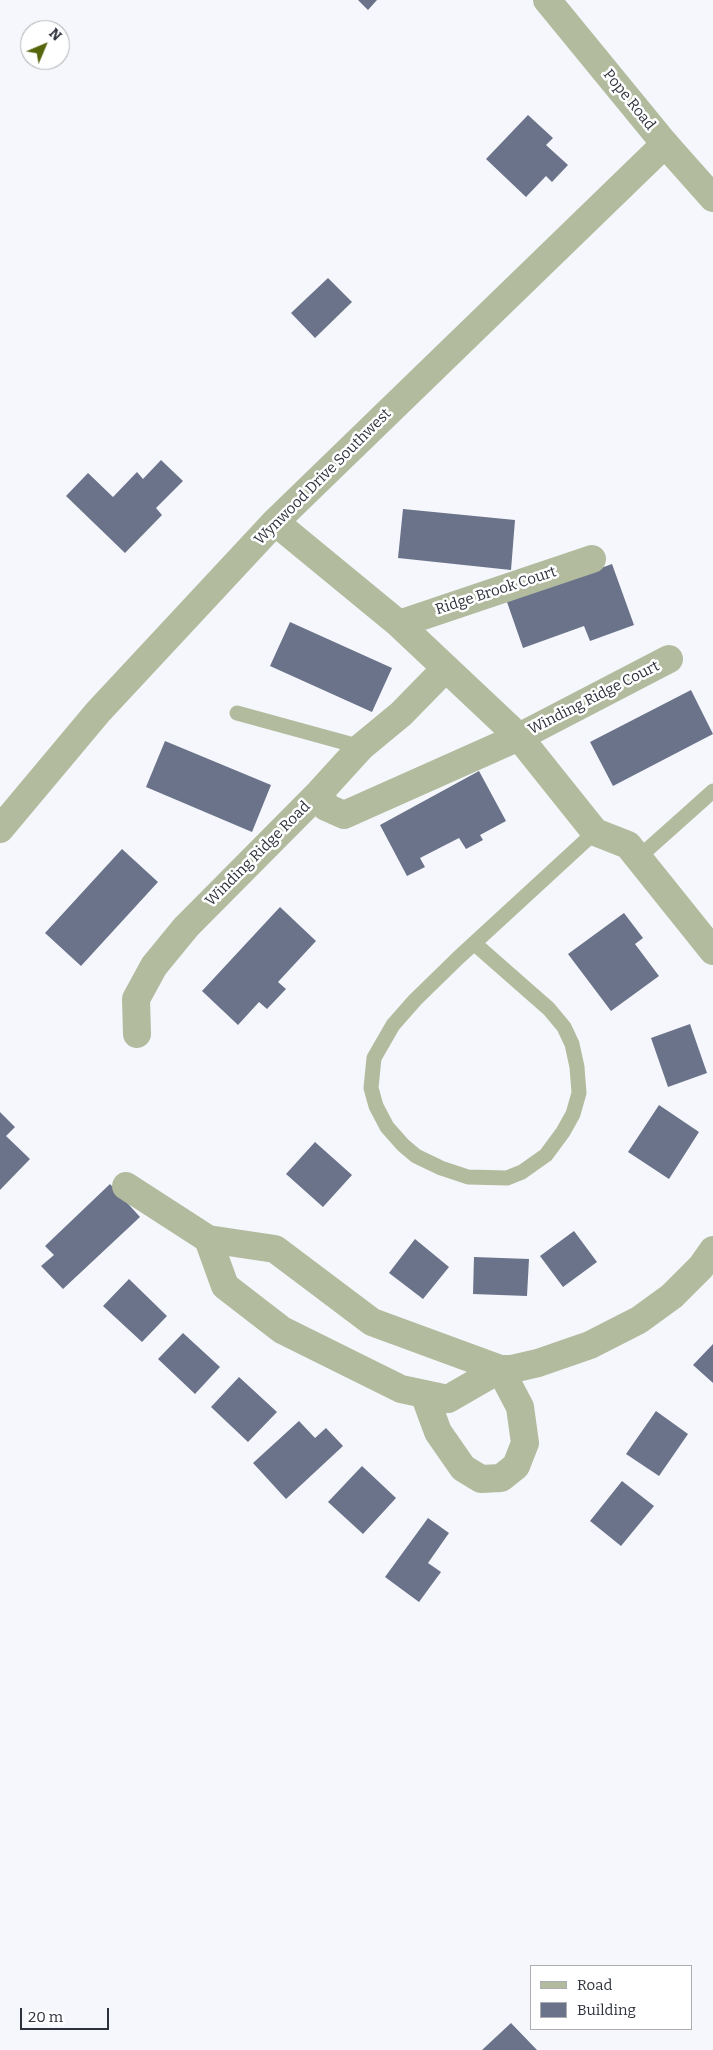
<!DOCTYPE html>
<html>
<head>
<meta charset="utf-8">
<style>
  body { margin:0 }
  #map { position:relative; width:713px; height:2050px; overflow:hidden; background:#f5f7fc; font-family:Bitter,serif }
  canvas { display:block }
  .legend { position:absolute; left:530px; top:1965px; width:162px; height:65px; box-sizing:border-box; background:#fff; border:1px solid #abadb1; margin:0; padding:6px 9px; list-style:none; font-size:15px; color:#2d313b }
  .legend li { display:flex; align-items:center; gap:10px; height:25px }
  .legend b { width:25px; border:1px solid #abadb1 }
  .north { position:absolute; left:20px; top:20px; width:50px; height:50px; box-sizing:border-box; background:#fff; border:1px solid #abadb1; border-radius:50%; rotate:45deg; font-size:14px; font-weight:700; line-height:20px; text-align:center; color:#2d313b }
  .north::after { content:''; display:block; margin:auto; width:18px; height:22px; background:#55650c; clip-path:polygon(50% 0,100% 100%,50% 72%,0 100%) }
  .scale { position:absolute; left:20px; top:2008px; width:89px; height:22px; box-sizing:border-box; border:2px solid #2d313b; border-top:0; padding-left:6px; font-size:15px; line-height:18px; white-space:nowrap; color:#2d313b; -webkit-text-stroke:4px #fff; paint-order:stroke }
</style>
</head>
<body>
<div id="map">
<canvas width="713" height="2050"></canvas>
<ul class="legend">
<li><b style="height:6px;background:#b3bb9e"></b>Road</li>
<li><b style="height:14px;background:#6a738a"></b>Building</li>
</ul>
<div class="north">N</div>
<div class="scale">20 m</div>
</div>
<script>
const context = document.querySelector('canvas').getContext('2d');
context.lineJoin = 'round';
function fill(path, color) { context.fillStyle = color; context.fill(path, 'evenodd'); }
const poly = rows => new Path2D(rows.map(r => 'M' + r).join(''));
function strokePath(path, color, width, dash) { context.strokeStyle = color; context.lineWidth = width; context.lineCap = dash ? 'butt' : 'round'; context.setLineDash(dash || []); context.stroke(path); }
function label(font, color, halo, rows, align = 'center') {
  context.font = font + ' Bitter,serif'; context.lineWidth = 5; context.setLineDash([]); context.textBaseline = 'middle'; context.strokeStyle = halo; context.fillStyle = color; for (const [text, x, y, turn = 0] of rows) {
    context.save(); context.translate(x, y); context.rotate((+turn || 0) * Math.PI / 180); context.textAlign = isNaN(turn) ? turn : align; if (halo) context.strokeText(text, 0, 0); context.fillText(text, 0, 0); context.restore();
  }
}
fill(poly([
  [358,0,377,0,368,10],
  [528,115,553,138,546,145,568,165,552,182,546,176,526,197,486,159],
  [328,278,352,302,315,338,291,313],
  [161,460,183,481,156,508,162,515,125,553,66,496,88,473,113,497,137,472,143,479],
  [403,509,515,520,511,570,398,558],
  [612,564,634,625,590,641,584,626,523,648,507,602],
  [290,622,392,668,372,712,270,666],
  [691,690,713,734,613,786,590,742],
  [165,741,271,785,252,832,146,787],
  [479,771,506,821,480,835,483,840,466,849,459,838,420,858,425,867,407,876,380,825],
  [122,849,158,882,81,966,45,933],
  [280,907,316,941,278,982,286,989,267,1009,259,1002,238,1025,202,991],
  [624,913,643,938,635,944,659,976,611,1011,568,954],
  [690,1024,707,1073,668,1087,651,1038],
  [659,1105,699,1132,669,1179,628,1152],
  [0,1112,15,1127,6,1136,30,1159,0,1190],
  [315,1142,352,1175,323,1207,286,1174],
  [110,1184,140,1217,63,1289,41,1266,54,1255,45,1246],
  [574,1231,597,1262,563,1287,540,1256],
  [415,1239,449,1267,423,1299,389,1273],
  [474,1257,529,1259,527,1296,473,1294],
  [129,1279,167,1316,142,1342,103,1306],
  [183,1333,220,1367,195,1394,158,1359],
  [713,1344,713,1383,693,1365],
  [239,1377,277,1412,248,1442,211,1407],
  [656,1411,688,1434,659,1476,626,1454],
  [299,1421,315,1438,326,1428,343,1446,286,1499,253,1463],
  [362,1466,396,1498,363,1534,328,1502],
  [622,1481,654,1506,621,1546,590,1521],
  [428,1518,449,1533,428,1563,441,1572,419,1602,385,1577],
  [511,2023,537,2050,482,2050]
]), '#6a738a');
strokePath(poly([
  [237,713,361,747],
  [638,858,713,791],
  [475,944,549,1009,564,1027,572,1044,577,1067,579,1093,573,1114,563,1132,546,1155,522,1172,507,1178,468,1177,441,1168,416,1156,403,1145,387,1127,376,1106,371,1088,374,1058,393,1025,415,1000,458,958,595,832]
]), '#b3bb9e', 15);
strokePath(poly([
  [275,522,399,624,519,737,595,832,628,845,713,951],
  [399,624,592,559],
  [320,792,361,747,401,714,446,668],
  [0,829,98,712,275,522,665,144],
  [137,1034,136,999,154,966,186,927,320,792,326,807,344,815,519,737,669,659],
  [126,1186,208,1239,275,1249,372,1322,500,1369,512,1369,538,1363,590,1345,639,1320,672,1296,701,1267,713,1250],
  [208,1239,225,1286,282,1330,401,1389,448,1399,500,1369],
  [424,1394,438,1432,463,1468,481,1479,501,1478,516,1466,525,1443,520,1407,500,1369]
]), '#b3bb9e', 28);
strokePath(poly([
  [547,0,665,144,713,198]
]), '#b3bb9e', 28);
label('15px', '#2d313b', '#fff', [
  ["Pope Road",629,100,51],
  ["Wynwood Drive Southwest",323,477,-45],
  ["Ridge Brook Court",496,591,-18],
  ["Winding Ridge Court",594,698,-27],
  ["Winding Ridge Road",258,854,-45]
]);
</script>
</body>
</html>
